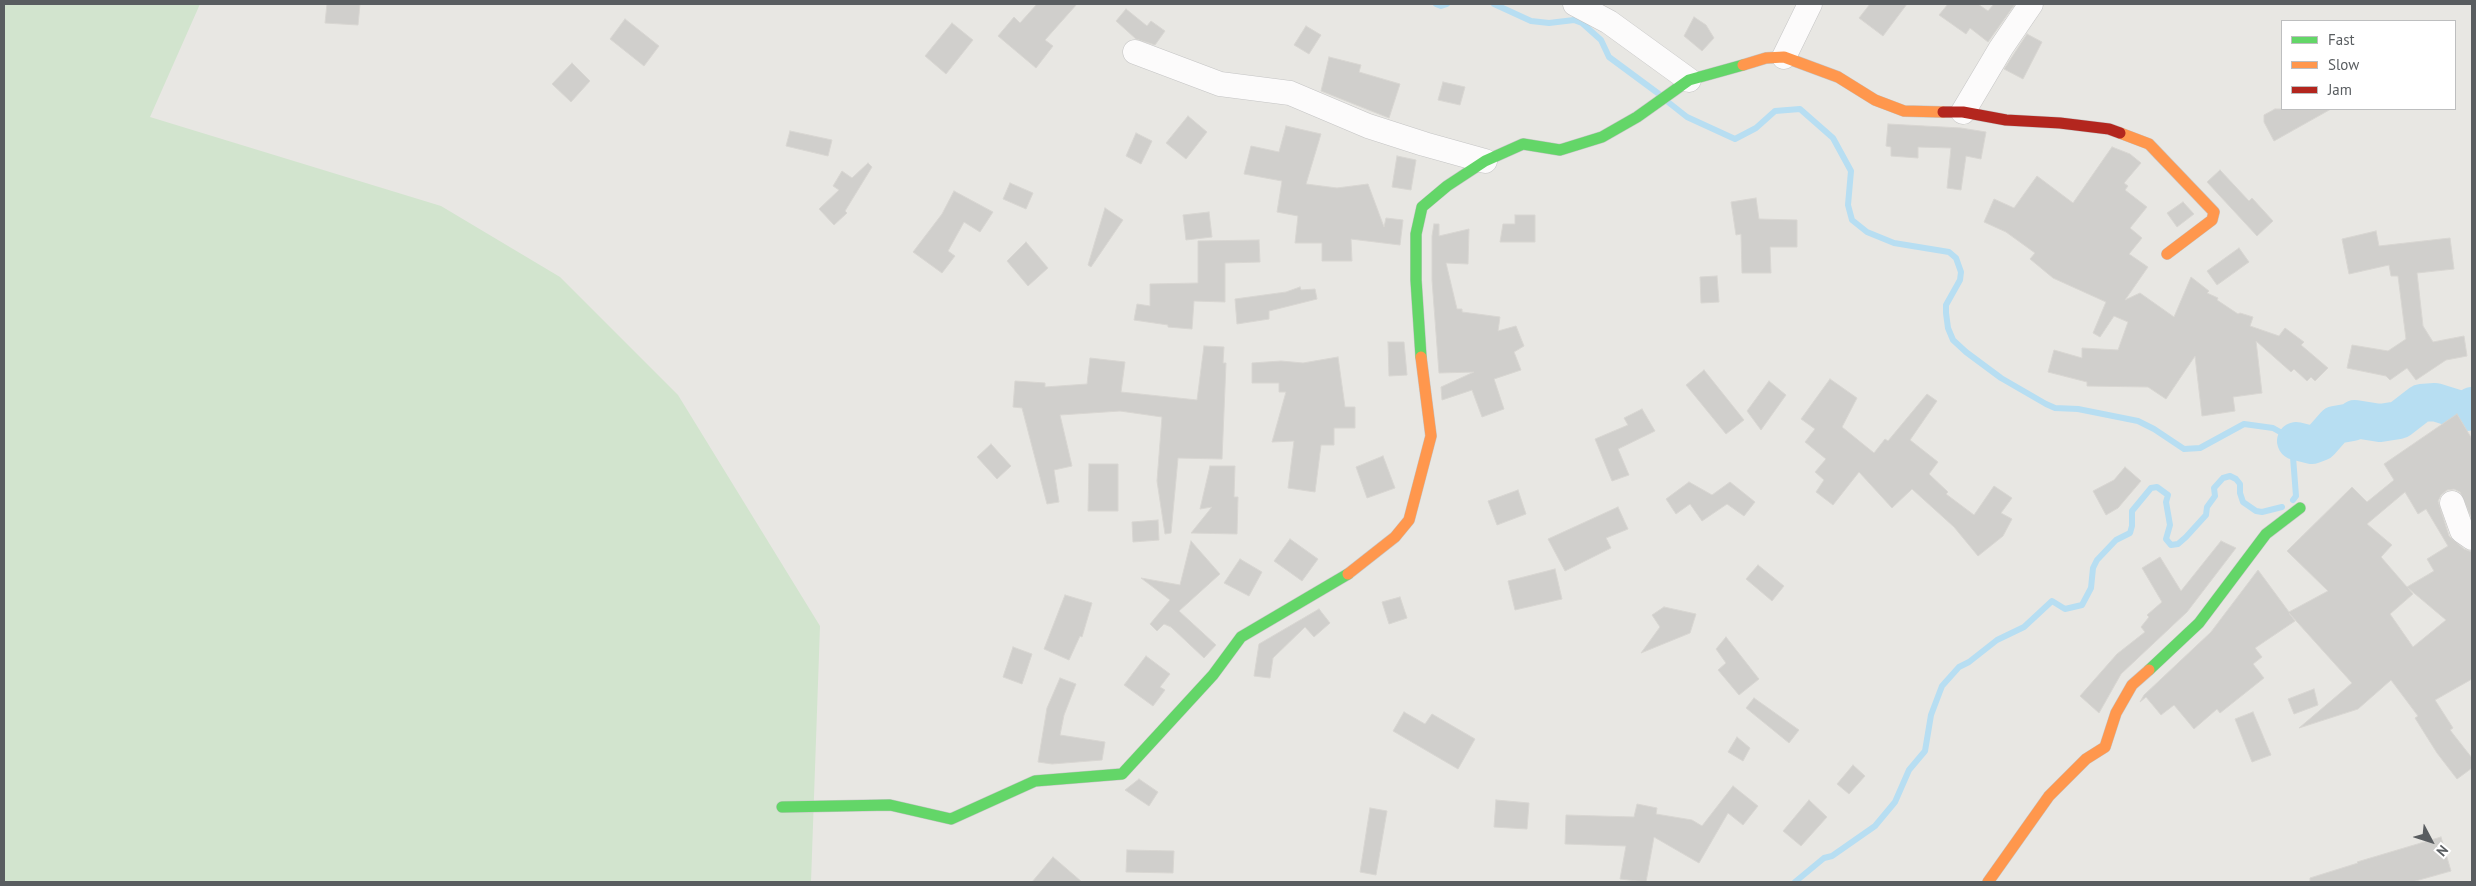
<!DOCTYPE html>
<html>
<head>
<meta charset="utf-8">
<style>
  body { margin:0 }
  #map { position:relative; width:2476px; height:886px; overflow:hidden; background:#e8e7e3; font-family:"PT Sans",sans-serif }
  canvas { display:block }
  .frame { position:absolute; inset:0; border:5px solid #595d60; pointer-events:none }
  .legend { position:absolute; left:2281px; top:20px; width:175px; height:90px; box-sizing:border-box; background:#fff; border:1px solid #bdbebf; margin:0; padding:6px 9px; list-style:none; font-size:15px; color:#595d60 }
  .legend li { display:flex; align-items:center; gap:10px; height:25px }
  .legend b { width:25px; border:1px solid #bdbebf }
  .north { position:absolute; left:2406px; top:816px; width:50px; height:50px; -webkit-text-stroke:4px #fff; paint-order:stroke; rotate:130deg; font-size:14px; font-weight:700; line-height:20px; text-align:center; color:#595d60 }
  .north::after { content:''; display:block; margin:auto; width:18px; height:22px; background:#595d60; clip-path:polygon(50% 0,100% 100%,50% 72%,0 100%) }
</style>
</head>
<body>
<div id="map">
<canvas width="2476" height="886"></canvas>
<div class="frame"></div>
<ul class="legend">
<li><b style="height:6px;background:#63d668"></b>Fast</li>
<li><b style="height:6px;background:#ff974d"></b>Slow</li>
<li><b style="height:6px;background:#b3261e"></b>Jam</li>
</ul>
<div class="north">N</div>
</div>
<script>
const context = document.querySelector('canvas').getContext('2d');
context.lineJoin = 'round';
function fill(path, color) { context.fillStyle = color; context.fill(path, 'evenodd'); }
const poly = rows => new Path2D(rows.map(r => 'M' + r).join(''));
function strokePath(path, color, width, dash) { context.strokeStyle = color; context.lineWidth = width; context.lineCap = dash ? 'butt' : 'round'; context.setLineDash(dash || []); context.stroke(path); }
fill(poly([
  [4,4,200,4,150,117,441,206,560,277,678,395,820,626,811,882,4,882]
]), '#d2e4ce');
strokePath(poly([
  [1436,4,1441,6,1447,4],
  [1494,4,1531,21,1549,23,1574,20,1582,23,1601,40,1609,57,1659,94],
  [1668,102,1687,117,1735,139,1756,128,1775,111,1800,109,1833,138,1851,171,1848,205,1852,220,1867,232,1894,243,1949,252,1956,258,1961,272,1960,280,1946,305,1946,313,1948,328,1953,340,1966,352,2001,378,2046,404,2055,408,2078,409,2138,421,2154,429,2184,449,2200,448,2244,424,2273,428,2296,441,2293,457,2296,496,2293,500],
  [1795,882,1824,858,1832,856,1875,826,1895,802,1909,770,1925,751,1931,715,1942,686,1959,667,1969,662,1997,640,2024,627,2052,601,2065,609,2082,605,2091,588,2093,568,2097,560,2116,540,2130,533,2132,526,2132,511,2151,488,2157,487,2168,495,2166,502,2170,525,2166,539,2171,545,2178,544,2186,537,2206,515,2207,507,2215,496,2214,488,2223,478,2230,476,2236,479,2240,484,2240,493,2243,502,2256,511,2262,512,2282,507]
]), '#b7def2', 6);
strokePath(poly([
  [2296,441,2312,445,2320,442,2335,425,2352,422,2355,419,2380,423,2399,420,2421,403,2435,402,2467,412,2472,406]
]), '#b7def2', 38);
const building = poly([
  [327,4,360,4,358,25,325,23,327,4],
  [1037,4,1077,4,1045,40,1053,46,1036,68,998,36,1014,17,1020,23,1037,4],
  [1870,4,1907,4,1883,36,1859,18,1870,4],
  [1948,4,1978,4,1988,11,1994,4,2015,4,1988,42,1970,28,1966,34,1939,15,1948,4],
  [1126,9,1147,26,1151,21,1165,31,1155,45,1136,39,1116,21,1126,9],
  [1694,17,1706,25,1714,38,1702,51,1684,36,1694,17],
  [625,19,659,46,644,66,610,39,625,19],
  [952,23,973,40,946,74,925,56,952,23],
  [1306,26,1321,35,1309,54,1294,45,1306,26],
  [2027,34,2042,42,2023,79,2004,69,2027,34],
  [1329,57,1361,65,1359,72,1400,84,1389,118,1321,91,1329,57],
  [572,63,590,81,571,102,552,84,572,63],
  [1443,82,1465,87,1460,105,1438,100,1443,82],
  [2275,109,2331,109,2274,141,2264,122,2264,115,2275,109],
  [1188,116,1207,132,1186,159,1166,143,1188,116],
  [1888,124,1961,128,1986,132,1981,159,1966,156,1961,190,1947,188,1951,148,1918,147,1918,158,1891,156,1891,147,1886,146,1888,124],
  [1286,126,1321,134,1306,184,1337,188,1368,184,1384,227,1386,218,1403,220,1400,245,1351,239,1352,261,1322,261,1322,243,1295,243,1298,216,1277,212,1282,181,1244,174,1251,146,1279,152,1286,126],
  [790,131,832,140,828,156,786,146,790,131],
  [1136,133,1152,141,1141,164,1126,156,1136,133],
  [2112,147,2130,154,2141,163,2124,183,2128,186,2125,190,2147,207,2130,228,2142,238,2129,254,2148,267,2125,300,2140,293,2174,317,2191,277,2209,291,2207,293,2218,298,2217,300,2238,314,2240,313,2253,317,2250,326,2279,336,2285,328,2304,342,2301,345,2328,368,2315,381,2311,377,2307,381,2294,369,2291,372,2256,341,2262,393,2233,397,2235,411,2202,416,2195,356,2166,399,2148,387,2087,386,2087,382,2048,372,2054,350,2082,358,2082,348,2118,350,2128,322,2114,316,2100,337,2093,333,2106,302,2053,278,2030,259,2035,253,2006,232,1984,222,1994,199,2014,208,2037,176,2073,203,2112,147],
  [1397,156,1416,160,1411,190,1392,187,1397,156],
  [868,163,872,167,845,211,847,213,834,225,819,209,839,190,833,186,842,171,852,178,868,163],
  [2220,170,2249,201,2252,198,2273,221,2257,236,2207,182,2220,170],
  [1010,183,1033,193,1026,209,1003,199,1010,183],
  [954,191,993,212,980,232,964,222,948,251,955,256,942,273,913,252,942,214,954,191],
  [1756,198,1759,219,1797,220,1797,247,1770,247,1771,273,1742,273,1741,234,1736,235,1731,202,1756,198],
  [2183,202,2194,214,2177,227,2167,213,2183,202],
  [1105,208,1123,220,1091,267,1088,265,1105,208],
  [1209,212,1212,237,1186,240,1183,215,1209,212],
  [1515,215,1535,215,1535,242,1500,242,1503,224,1515,224,1515,215],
  [1434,224,1439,224,1439,236,1469,229,1468,264,1446,263,1457,309,1462,309,1462,312,1500,317,1498,331,1516,326,1524,346,1514,352,1521,370,1494,379,1504,409,1482,417,1472,390,1442,400,1441,387,1474,372,1439,373,1432,280,1432,236,1434,224],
  [2376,231,2379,246,2450,238,2454,269,2417,273,2423,326,2433,342,2464,336,2467,356,2446,360,2416,380,2407,368,2390,380,2386,376,2347,368,2352,345,2388,351,2406,339,2398,276,2391,276,2389,265,2349,274,2342,239,2376,231],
  [1259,240,1260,262,1225,263,1225,302,1194,301,1192,329,1168,327,1168,325,1134,320,1137,304,1150,306,1150,284,1198,283,1198,241,1259,240],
  [1026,242,1048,268,1028,286,1007,261,1026,242],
  [2239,248,2249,262,2217,285,2207,271,2239,248],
  [1717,276,1719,302,1701,303,1700,277,1717,276],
  [1300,287,1301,290,1315,289,1317,299,1269,311,1269,319,1237,324,1235,299,1286,292,1300,287],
  [1388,342,1404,342,1407,375,1389,376,1388,342],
  [1204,346,1224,347,1223,363,1226,363,1222,459,1178,458,1171,533,1165,534,1157,481,1162,417,1120,411,1060,415,1072,466,1054,470,1059,502,1047,504,1022,408,1013,407,1015,381,1045,383,1045,387,1087,384,1090,358,1125,362,1121,392,1197,400,1204,346],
  [1338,357,1345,407,1355,407,1355,428,1334,428,1334,445,1321,445,1315,492,1288,488,1294,441,1272,442,1286,392,1279,392,1279,383,1252,383,1252,363,1281,361,1303,363,1338,357],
  [1704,370,1744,420,1726,434,1686,385,1704,370],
  [1830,379,1857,398,1842,427,1874,453,1885,439,1888,441,1927,394,1937,401,1910,440,1938,462,1929,474,1948,492,1946,494,1974,515,1994,486,2012,498,2001,513,2012,519,2003,536,1978,556,1954,527,1912,489,1892,508,1859,472,1833,505,1816,492,1824,480,1815,472,1826,459,1805,442,1815,429,1801,419,1830,379],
  [1769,381,1786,395,1761,430,1747,411,1769,381],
  [1642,409,1655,431,1618,449,1629,475,1612,481,1595,439,1628,425,1624,418,1642,409],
  [2457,414,2472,439,2472,519,2460,492,2454,489,2447,490,2441,495,2438,501,2449,536,2464,549,2472,552,2472,679,2435,700,2453,728,2450,730,2472,758,2472,768,2457,779,2437,753,2415,718,2418,716,2391,680,2358,709,2299,728,2352,683,2289,613,2295,621,2255,648,2262,657,2253,664,2264,678,2220,713,2217,709,2194,729,2174,705,2161,715,2146,697,2140,702,2144,695,2211,632,2258,570,2289,612,2328,591,2287,551,2352,487,2367,502,2394,480,2384,464,2457,414],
  [2405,492,2418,514,2426,509,2448,546,2427,559,2434,571,2407,587,2381,557,2392,545,2367,524,2405,492],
  [2408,588,2446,620,2413,647,2390,614,2413,594,2408,588],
  [991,444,1011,466,997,479,977,457,991,444],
  [1383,456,1395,488,1367,498,1356,467,1383,456],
  [1089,464,1118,464,1118,511,1088,511,1089,464],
  [1210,466,1235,466,1234,497,1238,497,1237,534,1191,533,1212,507,1200,509,1210,466],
  [2125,467,2141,481,2118,508,2106,515,2093,491,2114,480,2125,467],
  [1689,482,1712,495,1730,482,1755,502,1744,516,1727,504,1702,521,1690,504,1676,514,1666,499,1689,482],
  [1518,490,1526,514,1497,525,1488,501,1518,490],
  [1618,507,1628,529,1606,538,1611,548,1565,571,1548,539,1618,507],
  [1158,520,1159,540,1133,542,1132,522,1158,520],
  [1290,539,1318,559,1302,581,1274,561,1290,539],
  [1191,541,1220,574,1179,611,1216,645,1204,658,1171,627,1164,624,1157,631,1150,624,1170,600,1141,578,1180,585,1191,541],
  [2221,541,2236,548,2187,612,2121,674,2099,713,2080,696,2117,654,2145,632,2141,627,2149,617,2147,615,2162,602,2142,568,2160,557,2181,591,2221,541],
  [1240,559,1262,572,1249,596,1224,583,1240,559],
  [1758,565,1784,586,1772,601,1746,579,1758,565],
  [1555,569,1562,599,1515,610,1508,581,1555,569],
  [1065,595,1092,603,1082,637,1080,636,1069,660,1044,649,1065,595],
  [1400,597,1407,618,1389,624,1382,602,1400,597],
  [1664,607,1696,614,1690,633,1641,653,1660,627,1652,615,1664,607],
  [1319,609,1330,623,1314,637,1305,627,1273,658,1270,678,1254,676,1259,644,1319,609],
  [1726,637,1759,679,1739,695,1718,670,1726,663,1716,649,1726,637],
  [1013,647,1032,654,1022,684,1003,677,1013,647],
  [1146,656,1170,674,1160,687,1165,690,1153,706,1124,685,1146,656],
  [1060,678,1076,684,1064,715,1060,735,1105,742,1102,760,1052,764,1038,762,1047,708,1060,678],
  [2314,689,2318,705,2294,714,2288,699,2314,689],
  [1754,698,1799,730,1789,743,1746,708,1754,698],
  [1404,712,1425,724,1432,714,1475,739,1458,769,1393,731,1404,712],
  [2253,712,2271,755,2252,762,2235,719,2253,712],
  [1737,737,1750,748,1743,761,1728,752,1737,737],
  [1853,765,1865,776,1849,794,1837,784,1853,765],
  [1139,779,1158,792,1149,806,1125,790,1139,779],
  [1733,786,1758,806,1743,825,1728,813,1699,863,1654,837,1646,882,1620,879,1626,846,1565,844,1566,815,1634,817,1637,804,1657,808,1656,814,1692,820,1702,826,1733,786],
  [1496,800,1529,803,1527,829,1494,827,1496,800],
  [1809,800,1827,817,1801,846,1783,831,1809,800],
  [1370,808,1387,811,1376,875,1360,872,1370,808],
  [2441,837,2451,871,2412,882,2310,882,2310,878,2358,863,2357,862,2441,837],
  [1127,850,1174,851,1173,873,1126,872,1127,850],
  [1053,857,1082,882,1032,882,1053,857]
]);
fill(building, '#d0cfcc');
strokePath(building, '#d8d6d2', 1);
const street = poly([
  [1575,4,1609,22,1689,80],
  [1135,52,1220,84,1290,93,1368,126,1424,144,1485,161],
  [1784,57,1810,4],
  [1963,112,2001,48,2031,4],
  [2452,503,2462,531,2472,538]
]);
const fast = poly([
  [1421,357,1416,280,1416,234,1422,207,1447,186,1485,161,1523,144,1560,150,1602,137,1637,117,1689,80,1743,65],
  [2149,670,2199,623,2266,534,2300,508],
  [782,807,890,805,951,819,1035,781,1122,774,1213,675,1241,637,1348,574]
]);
const slow = poly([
  [1743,65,1766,58,1784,57,1838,77,1875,100,1904,111,1943,112],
  [2120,133,2149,144,2214,212,2212,220,2167,254],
  [1348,574,1395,537,1409,520,1431,436,1421,357],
  [1988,882,2049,796,2086,759,2105,747,2116,713,2132,685,2149,670]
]);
const jam = poly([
  [1943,112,1963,112,2006,120,2060,123,2109,129,2120,133]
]);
strokePath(street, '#c4c4c4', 25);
strokePath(fast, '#c5c5c5', 12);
strokePath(slow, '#c5c5c5', 12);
strokePath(jam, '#c5c5c5', 12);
strokePath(street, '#fcfbfb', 24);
strokePath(fast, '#63d668', 11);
strokePath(slow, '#ff974d', 11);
strokePath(jam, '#b3261e', 11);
</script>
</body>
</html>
